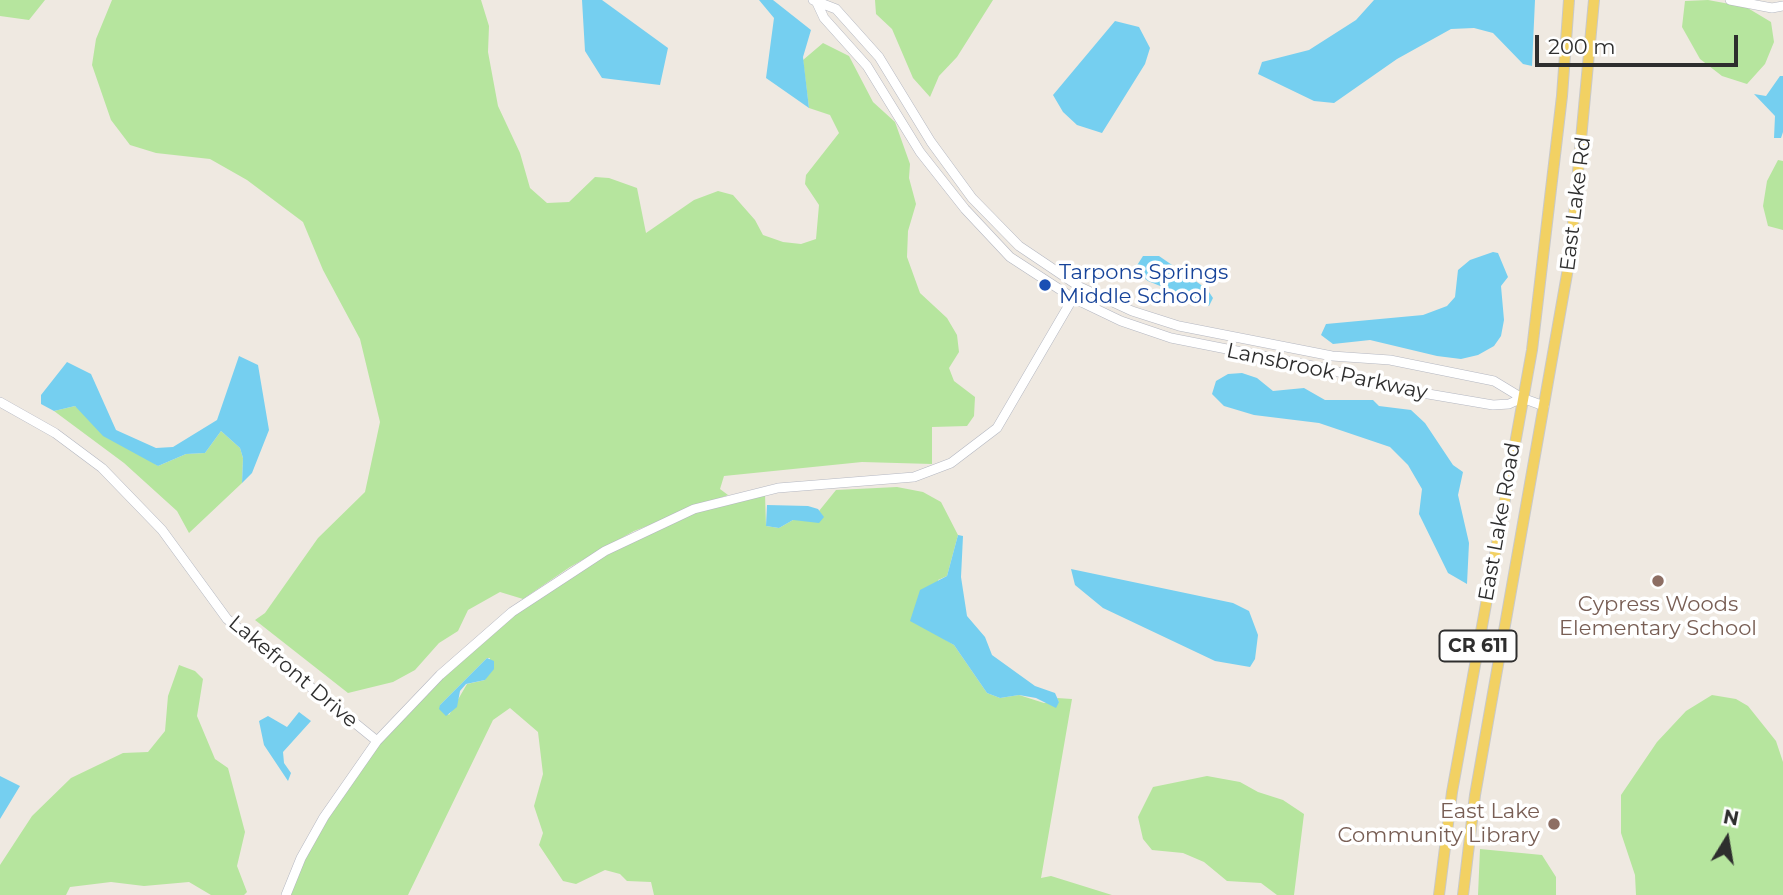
<!DOCTYPE html>
<html>
<head>
<meta charset="utf-8">
<style>
  body { margin:0 }
  #map { position:relative; width:1783px; height:895px; overflow:hidden; background:#efe9e1; font-family:Montserrat,sans-serif }
  canvas { display:block }
  .north { position:absolute; left:1692px; top:804px; width:70px; height:70px; -webkit-text-stroke:5px #fff; paint-order:stroke; rotate:11deg; font-size:19px; font-weight:700; line-height:28px; text-align:center; color:#2e2e2e }
  .north::after { content:''; display:block; margin:auto; width:24px; height:32px; background:#2e2e2e; clip-path:polygon(50% 0,100% 100%,50% 72%,0 100%) }
  .scale { position:absolute; left:1535px; top:35px; width:203px; height:32px; box-sizing:border-box; border:4px solid #2e2e2e; border-top:0; padding-left:9px; font-size:21px; line-height:24px; white-space:nowrap; color:#2e2e2e; -webkit-text-stroke:5px #fff; paint-order:stroke }
</style>
</head>
<body>
<div id="map">
<canvas width="1783" height="895"></canvas>
<div class="north">N</div>
<div class="scale">200 m</div>
</div>
<script>
const context = document.querySelector('canvas').getContext('2d');
context.lineJoin = 'round';
function fill(path, color) { context.fillStyle = color; context.fill(path, 'evenodd'); }
const poly = rows => new Path2D(rows.map(r => 'M' + r).join(''));
function strokePath(path, color, width, dash) { context.strokeStyle = color; context.lineWidth = width; context.lineCap = dash ? 'butt' : 'round'; context.setLineDash(dash || []); context.stroke(path); }
function label(font, color, halo, rows, align = 'center') {
  context.font = font + ' Montserrat,sans-serif'; context.lineWidth = 7; context.setLineDash([]); context.textBaseline = 'middle'; context.strokeStyle = halo; context.fillStyle = color; for (const [text, x, y, turn = 0] of rows) {
    context.save(); context.translate(x, y); context.rotate((+turn || 0) * Math.PI / 180); context.textAlign = isNaN(turn) ? turn : align; if (halo) context.strokeText(text, 0, 0); context.fillText(text, 0, 0); context.restore();
  }
}
fill(poly([
  [0,0,45,0,29,20,0,16],
  [112,0,481,0,489,26,488,52,498,106,520,153,530,188,547,203,569,202,595,177,609,178,637,188,646,233,694,200,718,191,733,195,755,220,763,235,783,242,801,244,816,239,819,205,805,184,806,175,839,133,830,115,809,108,803,60,823,43,849,56,873,102,895,122,910,164,909,178,916,204,908,231,907,257,920,293,947,318,957,335,959,352,949,368,954,381,975,397,974,416,967,426,932,427,932,464,862,462,724,476,720,489,728,495,634,531,570,567,523,599,500,592,468,610,458,631,439,643,415,670,393,682,348,693,255,620,265,613,318,538,365,492,380,422,360,339,323,270,303,222,247,180,210,159,156,153,130,145,111,120,92,65,96,39],
  [875,0,993,0,957,57,939,76,930,97,913,78,892,29,876,14],
  [1708,0,1746,7,1771,22,1774,42,1765,64,1747,84,1722,76,1700,59,1682,27,1685,1],
  [1778,160,1783,161,1783,230,1768,226,1763,206,1767,181],
  [75,406,158,466,186,454,205,453,221,431,240,448,243,458,242,483,189,533,177,511,124,463,54,411],
  [897,487,923,492,941,502,958,535,947,576,938,580,938,635,954,645,987,693,1000,698,1019,695,1044,703,1059,702,1057,698,1072,699,1041,878,1051,876,1112,895,654,895,651,882,627,881,620,874,605,870,576,884,563,881,539,845,543,833,534,806,543,774,538,732,510,708,493,720,408,895,290,895,304,860,327,819,379,744,442,678,514,615,606,554,695,513,765,494,766,526,779,528,793,520,823,517,819,511,836,490],
  [487,658,490,658,485,680,467,684,449,715,440,705],
  [179,665,195,671,203,679,197,716,215,759,228,768,245,832,237,866,247,892,244,895,211,895,189,882,144,886,111,882,70,887,66,895,0,895,0,865,32,816,71,778,123,753,148,752,165,731,168,696],
  [1712,695,1736,699,1748,706,1776,741,1783,762,1783,895,1636,895,1635,875,1621,833,1621,795,1657,742,1686,711],
  [1207,776,1240,782,1258,792,1283,800,1304,814,1294,895,1277,895,1261,883,1227,881,1204,862,1183,853,1152,850,1143,839,1138,817,1153,787],
  [1480,849,1542,855,1556,877,1556,895,1478,895]
]), '#b6e59e');
fill(poly([
  [582,0,602,0,668,48,660,85,602,78,585,51],
  [759,0,773,0,811,30,803,57,809,108,766,78,774,18],
  [1374,0,1535,0,1532,66,1523,64,1493,33,1474,28,1451,29,1397,59,1334,103,1314,101,1258,74,1262,62,1309,50,1356,20],
  [1115,21,1139,27,1150,48,1145,64,1102,133,1077,125,1063,112,1053,95],
  [1780,76,1783,76,1783,132,1781,138,1774,138,1775,116,1754,94,1766,96],
  [1493,252,1498,253,1508,277,1501,286,1504,320,1501,336,1494,346,1478,355,1461,359,1437,356,1370,340,1333,344,1321,335,1326,324,1423,315,1447,306,1455,297,1458,270,1470,260],
  [1143,256,1159,256,1207,289,1213,298,1209,306,1148,281,1134,270],
  [239,356,258,365,269,430,252,473,242,483,243,458,240,448,221,431,205,453,186,454,158,466,103,436,75,406,54,411,41,404,41,395,67,362,91,374,116,430,156,448,173,447,217,420],
  [1242,373,1257,378,1273,391,1304,388,1325,400,1373,400,1379,406,1411,410,1425,423,1453,465,1463,472,1458,495,1469,543,1467,584,1448,573,1419,514,1422,489,1408,465,1390,447,1319,423,1254,415,1224,406,1212,394,1216,381,1228,374],
  [767,505,808,506,818,509,824,517,819,523,793,520,779,528,766,526],
  [958,535,963,536,961,577,967,616,985,637,992,655,1035,686,1055,693,1059,702,1056,708,1036,698,1019,695,1000,698,987,693,954,645,910,621,920,590,947,576],
  [1071,569,1233,603,1249,611,1258,635,1255,659,1250,667,1215,661,1103,608,1075,585],
  [487,658,494,661,494,669,485,680,466,684,460,691,457,707,446,716,439,709,440,705],
  [299,712,311,721,283,752,284,763,291,773,288,781,264,745,259,721,268,716,287,727],
  [0,776,20,786,0,819]
]), '#75cff0');
const minor = poly([
  [813,0,836,9,879,57,931,142,972,198,1019,246,1080,287,1132,311,1179,326,1332,356,1390,360,1494,381,1522,398,1544,406],
  [1730,0,1772,8,1783,6],
  [817,3,824,18,867,66,920,152,965,209,1010,257,1073,298,1121,321,1171,338,1328,369,1393,388,1493,405,1509,404,1522,398],
  [0,402,55,433,102,468,162,530,227,619,377,741],
  [286,895,301,858,324,817,377,741,440,675,512,612,605,551,694,509,778,488,914,477,951,463,997,428,1073,298]
]);
const major = poly([
  [1439,895,1452,792,1532,350,1562,96,1569,0],
  [1463,895,1475,795,1570,257,1594,0]
]);
strokePath(minor, '#b4b7c1', 10);
strokePath(major, '#c9c9c9', 12);
strokePath(minor, '#fff', 9);
strokePath(major, '#f2d163', 10);
for (const [x, y, r, color] of [
  [1045,285,7,"#1a4fb4"],
  [1658,581,7,"#8d6e63"],
  [1554,824,7,"#8d6e63"]
]) { const dot = new Path2D(); dot.arc(x, y, r, 0, 2 * Math.PI); context.fillStyle = color; context.fill(dot); strokePath(dot, '#fff', 2.5); }
for (const [x, y, w] of [
  [1478,646,77]
]) { const box = new Path2D(); box.roundRect(x - w / 2, y - 15.5, w, 31, 5); context.fillStyle = '#fff'; context.fill(box); strokePath(box, '#2e2e2e', 2); }
label('bold 19px', '#2e2e2e', null, [
  ["CR 611",1478,646]
]);
label('21px', '#2e2e2e', '#fff', [
  ["East Lake Rd",1576,204,-83],
  ["Lansbrook Parkway",1327,372,12],
  ["East Lake Road",1500,522,-80],
  ["Lakefront Drive",293,672,40]
]);
label('21px', '#164399', '#fff', [
  ["Tarpons Springs",1059,273],
  ["Middle School",1059,297]
], 'left');
label('21px', '#785e54', '#fff', [
  ["Cypress Woods",1658,605],
  ["Elementary School",1658,629],
  ["East Lake",1540,812,"right"],
  ["Community Library",1540,836,"right"]
]);
</script>
</body>
</html>
